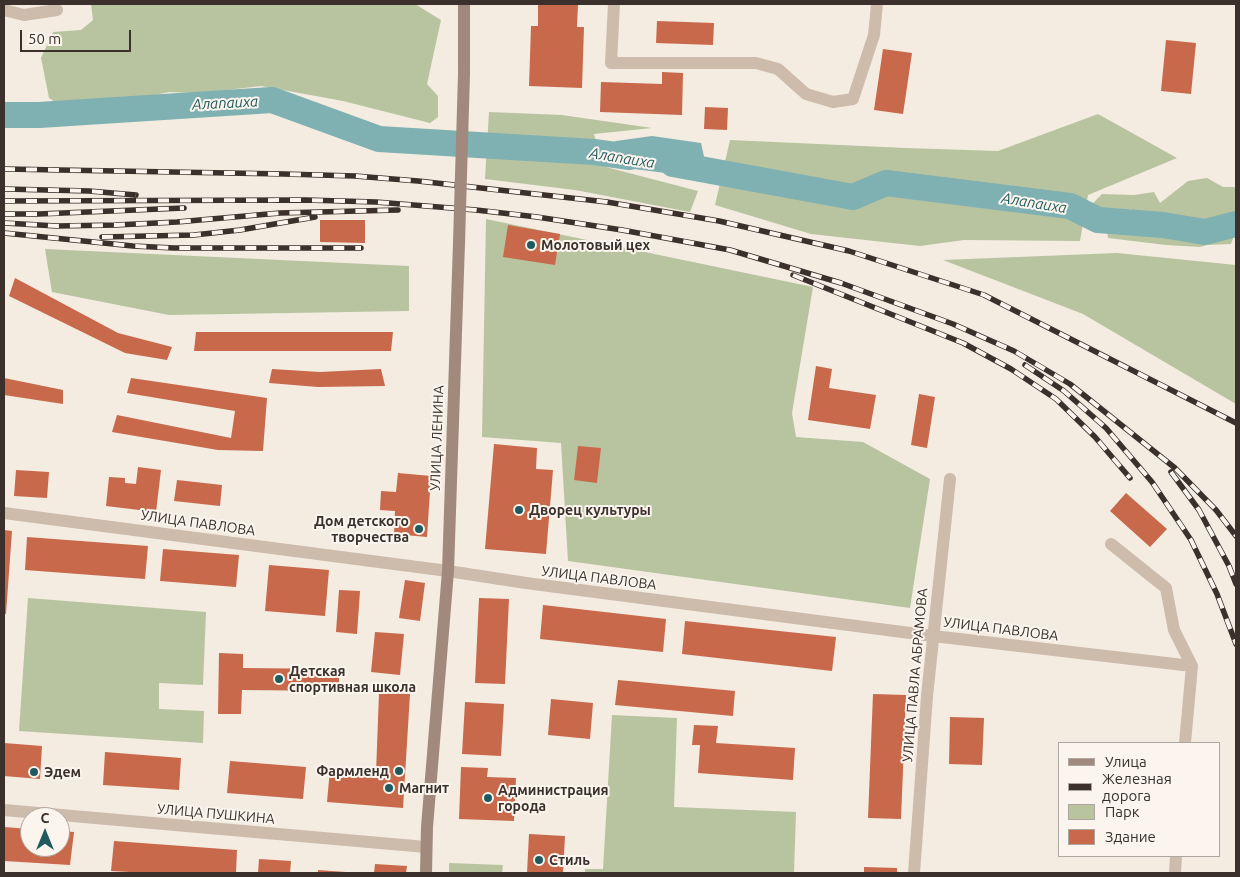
<!DOCTYPE html>
<html>
<head>
<meta charset="utf-8">
<style>
  body { margin:0 }
  #map { position:relative; width:1240px; height:877px; overflow:hidden; background:#f4ebe1; font-family:Ubuntu,sans-serif }
  canvas { display:block }
  .frame { position:absolute; inset:0; border:5px solid #3b302b; pointer-events:none }
  .legend { position:absolute; left:1058px; top:742px; width:162px; height:115px; box-sizing:border-box; background:#fbf5ee; border:1px solid #aea6a0; margin:0; padding:6px 9px; list-style:none; font-size:15px; color:#3b302b }
  .legend li { display:flex; align-items:center; gap:10px; height:25px }
  .legend b { width:25px; border:1px solid #aea6a0 }
  .north { position:absolute; left:20px; top:807px; width:50px; height:50px; box-sizing:border-box; background:#fbf5ee; border:1px solid #aea6a0; border-radius:50%; rotate:0deg; font-size:14px; font-weight:700; line-height:20px; text-align:center; color:#3b302b }
  .north::after { content:''; display:block; margin:auto; width:18px; height:22px; background:#1f5a5e; clip-path:polygon(50% 0,100% 100%,50% 72%,0 100%) }
  .scale { position:absolute; left:20px; top:30px; width:111px; height:22px; box-sizing:border-box; border:2px solid #3b302b; border-top:0; padding-left:6px; font-size:15px; line-height:18px; white-space:nowrap; color:#3b302b; -webkit-text-stroke:4px #fbf5ee; paint-order:stroke }
</style>
</head>
<body>
<div id="map">
<canvas width="1240" height="877"></canvas>
<div class="frame"></div>
<ul class="legend">
<li><b style="height:6px;background:#a18a7d"></b>Улица</li>
<li><b style="height:6px;background:#3b302b"></b>Железная дорога</li>
<li><b style="height:14px;background:#b8c4a0"></b>Парк</li>
<li><b style="height:14px;background:#c8694b"></b>Здание</li>
</ul>
<div class="north">С</div>
<div class="scale">50 m</div>
</div>
<script>
const context = document.querySelector('canvas').getContext('2d');
context.lineJoin = 'round';
function fill(path, color) { context.fillStyle = color; context.fill(path, 'evenodd'); }
const poly = rows => new Path2D(rows.map(r => 'M' + r).join(''));
function strokePath(path, color, width, dash) { context.strokeStyle = color; context.lineWidth = width; context.lineCap = dash ? 'butt' : 'round'; context.setLineDash(dash || []); context.stroke(path); }
function label(font, color, halo, rows, align = 'center') {
  context.font = font + ' Ubuntu,sans-serif'; context.lineWidth = 4; context.setLineDash([]); context.textBaseline = 'middle'; context.strokeStyle = halo; context.fillStyle = color; for (const [text, x, y, turn = 0] of rows) {
    context.save(); context.translate(x, y); context.rotate((+turn || 0) * Math.PI / 180); context.textAlign = isNaN(turn) ? turn : align; if (halo) context.strokeText(text, 0, 0); context.fillText(text, 0, 0); context.restore();
  }
}
fill(poly([
  [91,4,415,4,441,20,427,84,438,96,438,117,430,123,343,101,261,86,202,93,169,92,135,99,64,108,49,98,41,58,53,32,81,30,93,20],
  [489,112,562,115,652,128,594,134,602,166,698,191,690,212,575,190,485,179],
  [1098,114,1177,158,1088,195,1080,241,964,240,920,246,811,234,715,205,730,140,906,148,998,151],
  [1207,178,1223,187,1236,187,1236,213,1224,215,1204,227,1194,221,1134,217,1131,209,1112,217,1094,216,1089,207,1102,194,1134,195,1154,192,1160,203,1188,181],
  [486,219,813,287,792,413,796,437,863,442,930,479,910,608,568,561,561,443,482,437],
  [1107,230,1201,239,1231,232,1235,233,1231,244,1207,245,1200,247,1166,245,1108,238],
  [45,249,409,266,409,311,169,315,52,292],
  [1117,253,1236,265,1236,404,1083,314,943,260],
  [28,598,206,612,203,685,159,683,159,709,204,711,203,743,19,731],
  [612,715,677,718,674,807,796,812,794,873,585,873,585,869,603,869],
  [449,863,503,865,502,873,449,873]
]), '#b8c4a0');
fill(poly([
  [652,136,701,143,707,170,697,177,634,169,594,152,616,141]
]), '#7fb0b2');
strokePath(poly([
  [4,115,39,115,272,100,379,139,594,152,630,157],
  [673,164,853,197,886,183,1070,206,1098,220,1163,225,1205,232,1236,224]
]), '#7fb0b2', 26);
fill(poly([
  [538,4,578,4,577,27,584,27,582,88,529,86,531,26,538,26],
  [657,21,714,23,713,45,656,43],
  [1166,40,1196,43,1191,94,1161,91],
  [883,49,912,53,903,114,874,110],
  [662,72,683,73,682,115,600,112,601,82,662,84],
  [705,107,728,108,727,130,704,129],
  [320,220,365,220,365,243,320,242],
  [508,225,560,234,555,265,503,257],
  [15,278,118,333,172,347,167,360,125,353,9,296],
  [196,332,393,332,391,351,194,351],
  [816,366,832,369,829,388,876,395,870,429,808,420],
  [272,369,320,372,381,369,385,386,318,387,269,383],
  [4,378,63,390,63,404,4,395],
  [131,378,267,398,263,451,218,450,112,432,117,415,231,438,235,411,127,393],
  [919,394,935,397,927,448,911,445],
  [494,444,537,448,536,469,553,470,546,554,485,549],
  [578,446,601,448,597,483,574,480],
  [138,467,161,470,156,512,106,506,109,477,125,478,125,483,136,484],
  [16,470,49,472,47,498,14,496],
  [398,473,431,476,427,537,394,534,395,511,380,510,381,491,396,492],
  [177,480,222,485,220,506,174,501],
  [1126,493,1167,529,1150,547,1110,511],
  [4,530,12,531,6,614,4,614],
  [27,537,148,546,145,579,25,570],
  [163,549,239,555,236,587,160,581],
  [269,565,329,570,325,616,265,611],
  [405,580,425,583,420,621,399,618],
  [339,590,360,591,357,634,336,632],
  [479,598,509,599,505,684,475,683],
  [543,605,666,619,663,652,540,639],
  [685,621,836,637,832,671,682,654],
  [375,632,404,634,400,675,371,672],
  [219,653,243,654,243,668,339,669,339,691,242,690,241,714,218,714],
  [618,680,735,691,733,716,615,705],
  [379,693,410,694,403,808,327,802,330,769,376,773],
  [873,694,906,695,901,819,868,818],
  [551,699,593,703,590,739,548,735],
  [465,702,504,704,501,756,462,754],
  [950,717,984,718,982,765,949,764],
  [694,725,718,726,716,743,795,748,793,780,698,773,700,745,692,745],
  [4,743,42,746,40,779,4,776],
  [105,752,181,758,179,790,103,785],
  [230,761,306,767,303,799,227,793],
  [461,767,488,768,487,777,516,778,514,821,459,819],
  [4,827,30,829,30,847,60,847,60,831,74,832,70,865,4,861],
  [529,834,565,836,563,873,527,873],
  [114,841,237,850,236,873,148,873,111,871],
  [259,859,291,861,290,873,258,873],
  [375,864,407,866,406,873,374,873],
  [864,867,897,868,897,873,864,873],
  [318,870,346,872,346,873,318,873]
]), '#c8694b');
strokePath(poly([
  [614,4,611,63,756,63,778,69,806,94,833,102,853,99,874,35,877,4],
  [4,10,24,15,57,10],
  [4,513,448,571,526,583,933,636,1192,666],
  [1111,544,1166,588,1174,630,1192,666,1185,743],
  [914,873,927,696,950,479],
  [1175,873,1176,856]
]), '#cdbbac', 12);
strokePath(poly([
  [4,810,426,847]
]), '#cdbbac', 12);
strokePath(poly([
  [464,74,464,4],
  [426,873,427,827,448,571,459,243]
]), '#a18a7d', 12);
const rail = poly([
  [4,169,284,174,355,176,418,181,607,202,719,221,849,251,984,295,1236,423],
  [4,189,89,191,136,195],
  [4,201,306,200,376,202,476,210,537,217,622,230,730,250,841,283,953,324,1014,351,1070,384,1175,468,1216,510,1236,536],
  [4,214,39,214,184,208],
  [4,223,57,226,116,225,177,222,280,213,398,210],
  [4,233,133,246,174,248,361,248],
  [102,237,194,235,240,230,315,217],
  [793,275,963,343,1011,369,1056,399,1095,437,1130,478],
  [1025,365,1064,391,1106,428,1152,482,1191,540,1217,594,1236,644],
  [1171,472,1199,510,1229,566,1236,584]
]);
strokePath(rail, '#3b302b', 5.5);
strokePath(rail, '#fbf5ee', 4, [11]);
strokePath(poly([
  [459,243,464,74]
]), '#a18a7d', 12);
for (const [x, y, r, color] of [
  [531,245,5,"#1f5a5e"],
  [519,510,5,"#1f5a5e"],
  [419,529,5,"#1f5a5e"],
  [279,679,5,"#1f5a5e"],
  [399,771,5,"#1f5a5e"],
  [34,772,5,"#1f5a5e"],
  [389,788,5,"#1f5a5e"],
  [488,798,5,"#1f5a5e"],
  [539,860,5,"#1f5a5e"]
]) { const dot = new Path2D(); dot.arc(x, y, r, 0, 2 * Math.PI); context.fillStyle = color; context.fill(dot); strokePath(dot, '#fbf5ee', 2); }
label('bold 14px', '#3b302b', '#fbf5ee', [
  ["Молотовый цех",541,245],
  ["Дворец культуры",529,510],
  ["Дом детского",409,521,"right"],
  ["творчества",409,537,"right"],
  ["Детская",289,671],
  ["спортивная школа",289,687],
  ["Фармленд",389,771,"right"],
  ["Эдем",44,772],
  ["Магнит",399,788],
  ["Администрация",498,790],
  ["города",498,806],
  ["Стиль",549,860]
], 'left');
label('14px', '#3b302b', '#fbf5ee', [
  ["УЛИЦА ЛЕНИНА",437,438,-88],
  ["УЛИЦА ПАВЛОВА",198,523,8],
  ["УЛИЦА ПАВЛОВА",599,578,7],
  ["УЛИЦА ПАВЛОВА",1001,629,7],
  ["УЛИЦА ПАВЛА АБРАМОВА",915,675,-85],
  ["УЛИЦА ПУШКИНА",216,814,5]
]);
label('italic 15px', '#1f5a5e', '#fbf5ee', [
  ["Алапаиха",225,103,-3],
  ["Алапаиха",622,158,9],
  ["Алапаиха",1034,203,9]
]);
</script>
</body>
</html>
